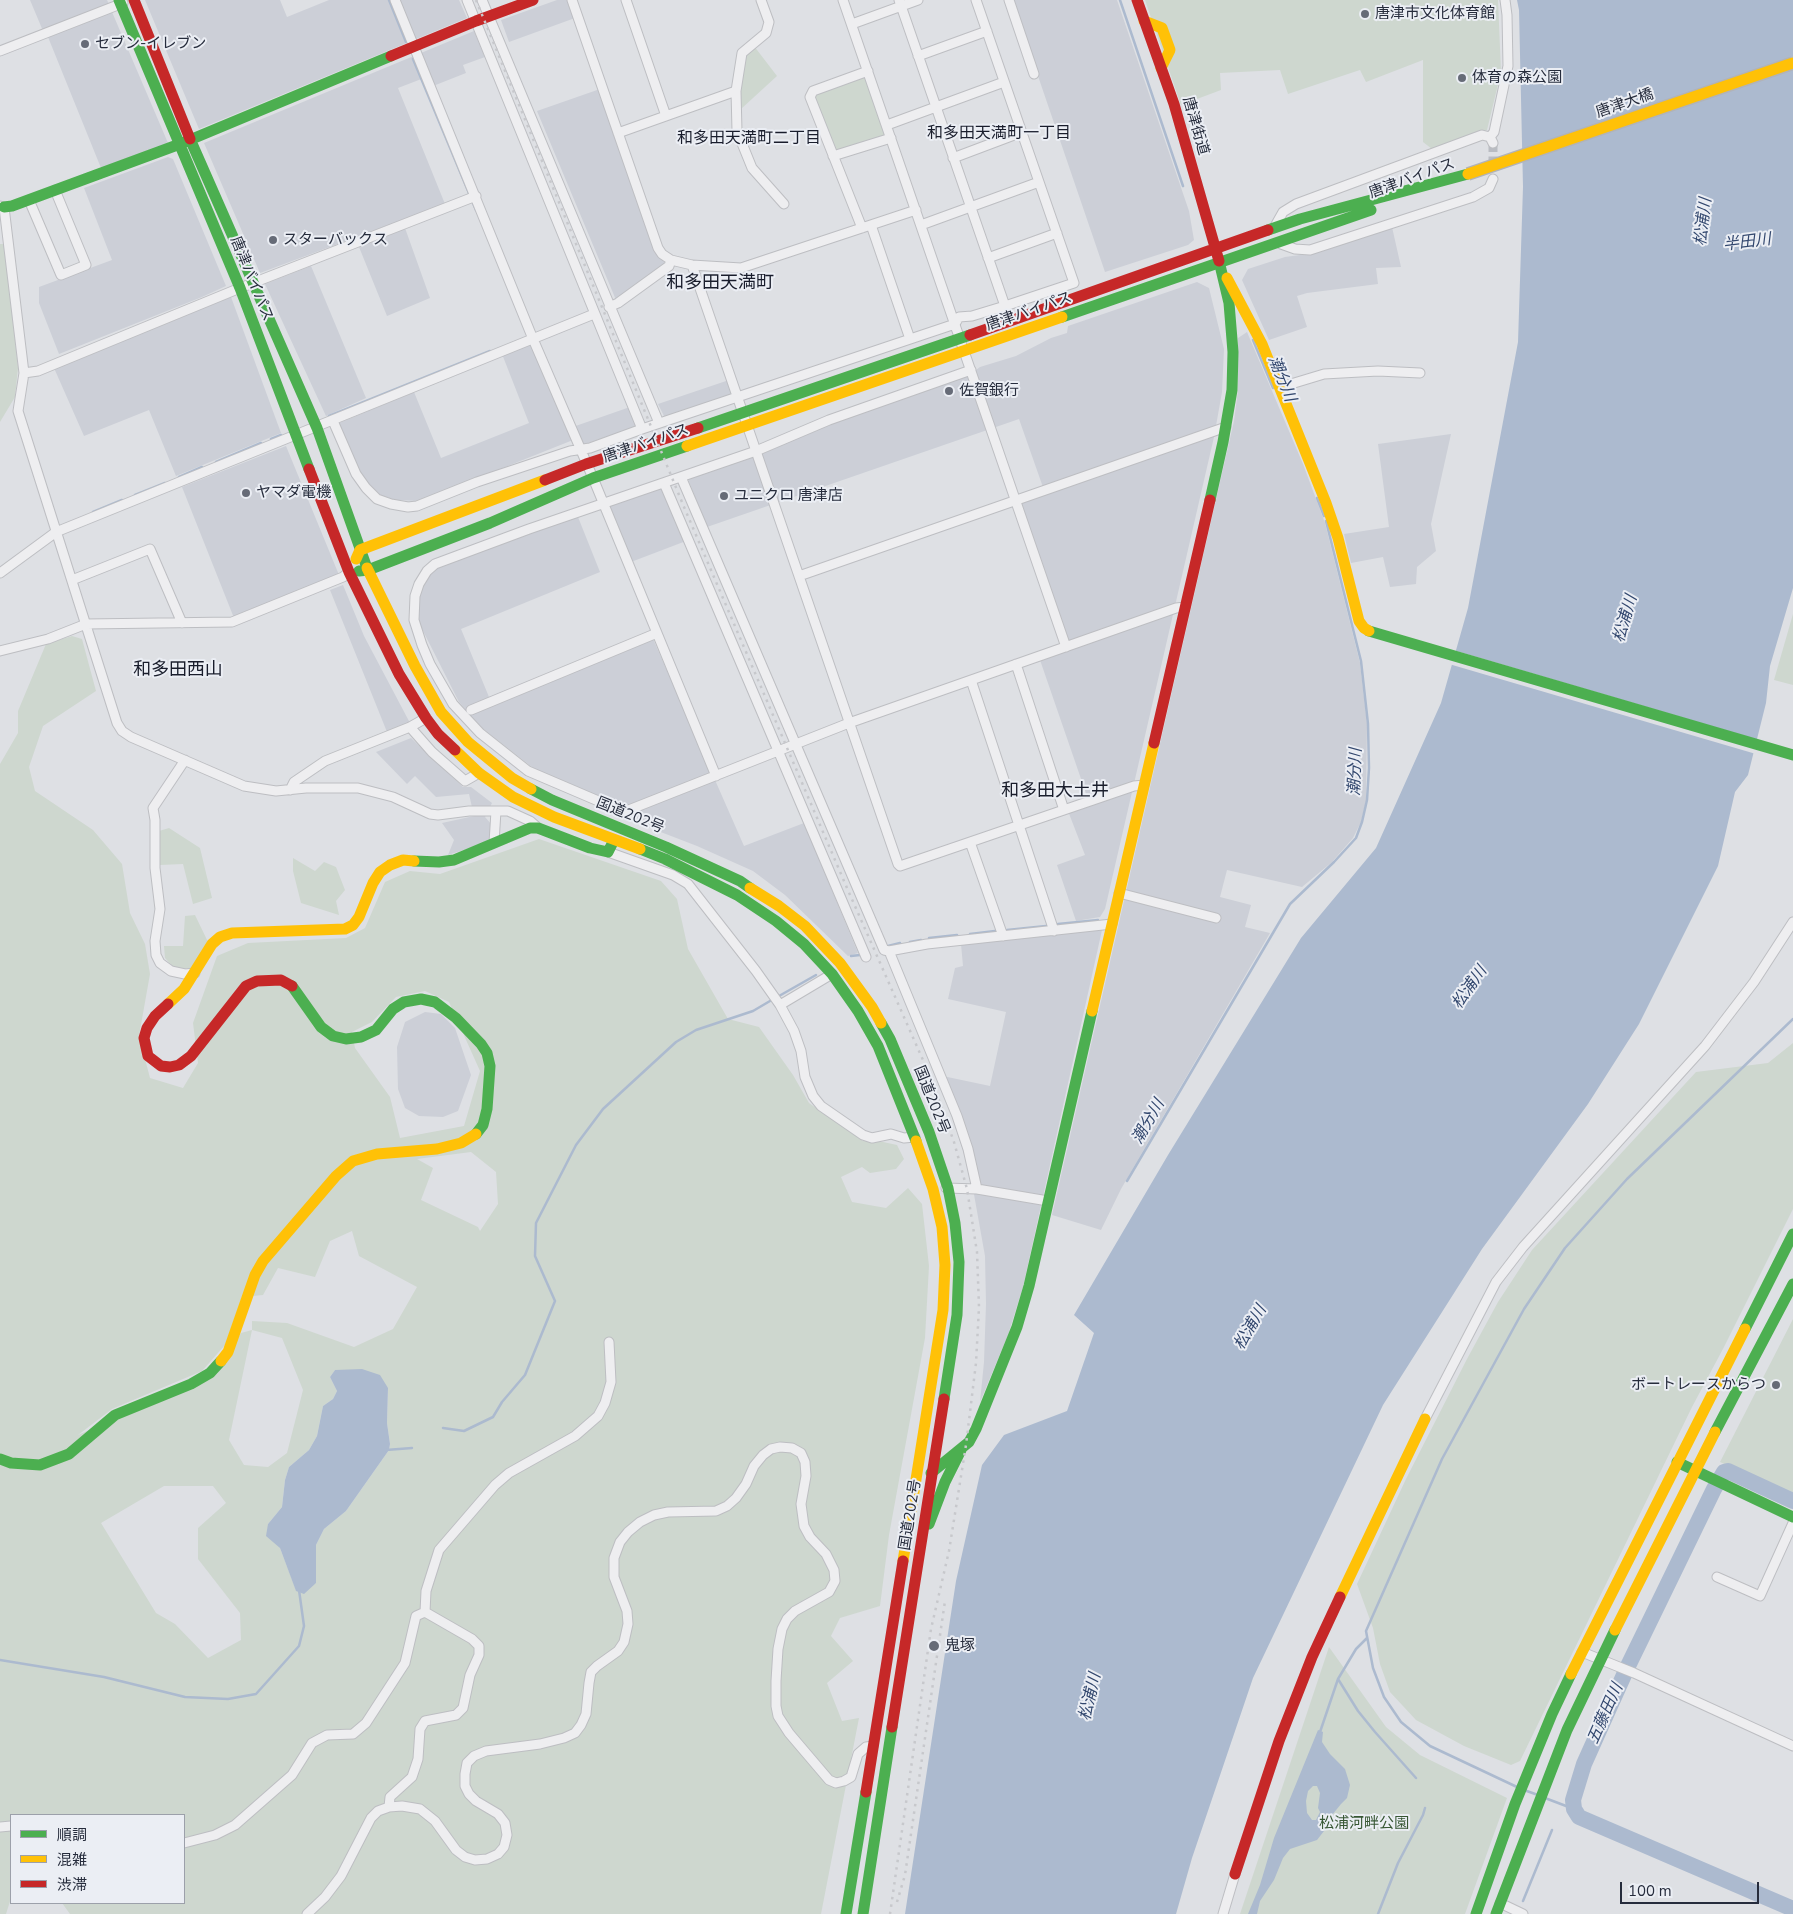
<!DOCTYPE html>
<html>
<head>
<meta charset="utf-8">
<style>
  body { margin:0 }
  #map { position:relative; width:1793px; height:1914px; overflow:hidden; background:#dee0e4; font-family:"Nunito Sans","Noto Sans JP",sans-serif }
  canvas { display:block }
  .legend { position:absolute; left:10px; top:1814px; width:175px; height:90px; box-sizing:border-box; background:#ebeef4; border:1px solid #9ca0aa; margin:0; padding:6px 9px; list-style:none; font-size:15px; color:#262c3c }
  .legend li { display:flex; align-items:center; gap:10px; height:25px }
  .legend b { width:25px; border:1px solid #9ca0aa }
  .scale { position:absolute; left:1620px; top:1882px; width:139px; height:22px; box-sizing:border-box; border:2px solid #262c3c; border-top:0; padding-left:6px; font-size:15px; line-height:18px; white-space:nowrap; color:#262c3c; -webkit-text-stroke:4px #ebeef4; paint-order:stroke }
</style>
</head>
<body>
<div id="map">
<canvas width="1793" height="1914"></canvas>
<ul class="legend">
<li><b style="height:6px;background:#4caf50"></b>順調</li>
<li><b style="height:6px;background:#ffc107"></b>混雑</li>
<li><b style="height:6px;background:#c62828"></b>渋滞</li>
</ul>
<div class="scale">100 m</div>
</div>
<script>
const context = document.querySelector('canvas').getContext('2d');
context.lineJoin = 'round';
function fill(path, color) { context.fillStyle = color; context.fill(path, 'evenodd'); }
const poly = rows => new Path2D(rows.map(r => 'M' + r).join(''));
function strokePath(path, color, width, dash) { context.strokeStyle = color; context.lineWidth = width; context.lineCap = dash ? 'butt' : 'round'; context.setLineDash(dash || []); context.stroke(path); }
function label(font, color, halo, rows, align = 'center') {
  context.font = font + ' "Nunito Sans","Noto Sans JP",sans-serif'; context.lineWidth = 4; context.setLineDash([]); context.textBaseline = 'middle'; context.strokeStyle = halo; context.fillStyle = color; for (const [text, x, y, turn = 0] of rows) {
    context.save(); context.translate(x, y); context.rotate((+turn || 0) * Math.PI / 180); context.textAlign = isNaN(turn) ? turn : align; if (halo) context.strokeText(text, 0, 0); context.fillText(text, 0, 0); context.restore();
  }
}
fill(poly([
  [30,0,107,0,109,4,43,31],
  [145,0,280,0,287,17,329,0,459,0,467,18,199,129],
  [557,0,568,0,575,18,509,42,501,20],
  [1012,0,1117,0,1189,211,1194,240,1188,245,1105,272],
  [112,12,168,143,101,168,48,37],
  [474,31,485,57,463,65,466,73,428,88,424,78,398,88,445,204,260,273,204,143],
  [600,89,656,249,666,265,616,300,537,111],
  [168,157,173,159,226,286,202,297,59,354,39,303,39,287,112,260,84,188],
  [1392,227,1401,267,1376,268,1378,284,1307,293,1297,296,1307,327,1269,340,1242,280,1248,269,1285,257,1307,254],
  [405,228,430,298,387,316,359,247],
  [311,266,366,398,326,416,265,284],
  [1197,282,1209,288,1224,349,1222,392,1214,437,1105,909,1100,917,1076,921,1057,865,1085,855,1068,811,1089,802,1040,660,1071,648,1021,502,1045,493,1019,419,707,527,688,479,760,455,827,425,968,376,980,367,1016,356,1051,338,1067,333,1068,326],
  [231,297,281,433,176,476,149,410,84,436,54,368],
  [1247,332,1303,464,1325,523,1360,663,1367,724,1366,801,1361,822,1353,838,1332,862,1302,887,1227,870,1220,897,1251,905,1245,927,1270,933,1121,1189,1101,1230,1052,1215,1234,421,1238,390,1238,338],
  [530,344,567,429,630,407,638,426,582,445,573,440,420,501,395,500,378,494,359,475,337,424,414,392,441,458,529,423,502,354],
  [729,380,733,395,665,418,658,404],
  [1451,434,1431,524,1436,551,1417,567,1416,584,1390,587,1383,557,1351,563,1344,534,1389,527,1378,444],
  [286,446,339,575,234,618,182,487],
  [663,488,686,541,631,562,609,506],
  [578,517,600,572,461,629,489,697,650,632,744,846,804,823,858,953,848,956,785,895,753,871,697,846,627,819,624,808,537,771,482,728,459,702,418,621,418,595,427,577,438,565],
  [343,585,364,636,410,723,387,732,330,590],
  [411,738,463,787,471,787,492,803,485,817,492,825,492,834,486,843,448,855,454,840,442,823,474,816,469,794,436,797,415,776,407,784,376,752],
  [1102,930,1023,1287,1008,1335,980,1402,984,1362,986,1304,985,1256,970,1172,938,1075,990,1086,1006,1012,948,999,955,968,963,966,961,944],
  [425,1012,441,1014,455,1028,471,1075,458,1111,443,1117,419,1116,405,1108,398,1089,397,1047,405,1022]
]), '#cccfd7');
fill(poly([
  [1145,0,1498,0,1501,72,1487,130,1432,149,1423,142,1423,60,1366,82,1360,70,1288,94,1280,70,1220,73,1221,90,1181,105],
  [754,46,777,76,741,109,740,93,746,53],
  [862,76,868,78,887,132,883,138,839,151,835,149,815,98,815,92],
  [0,244,5,244,18,368,15,397,0,422],
  [1793,614,1793,685,1774,680],
  [72,636,82,639,96,691,43,726,29,767,35,791,93,830,122,864,130,913,145,944,150,974,139,1036,150,1078,183,1088,198,1063,193,1023,217,956,248,943,346,938,365,928,385,882,410,871,440,874,539,839,661,881,677,899,688,949,728,1019,759,1027,793,1075,809,1103,863,1141,883,1142,897,1145,904,1159,896,1169,870,1173,862,1167,841,1177,852,1202,886,1208,908,1188,922,1204,929,1266,925,1338,889,1535,880,1606,840,1618,831,1636,853,1661,827,1683,842,1721,859,1718,821,1914,70,1914,62,1903,184,1903,184,1815,11,1815,11,1898,6,1914,0,1914,0,764,18,733,18,711,46,644],
  [425,991,449,1002,480,1071,464,1126,400,1138,390,1097,355,1048,352,1032,372,1022,396,997],
  [471,1152,496,1172,498,1204,480,1231,478,1227,421,1200,433,1168,417,1159],
  [352,1231,359,1256,417,1287,393,1329,354,1347,287,1323,252,1321,252,1330,241,1333,217,1374,78,1435,112,1409,202,1371,225,1345,242,1297,263,1295,278,1268,315,1277,330,1241],
  [252,1330,282,1338,303,1390,287,1453,268,1467,244,1465,229,1440],
  [335,1370,388,1388,387,1423,390,1444,389,1450,346,1511,324,1529,316,1545,316,1583,296,1590,280,1548,268,1524,282,1507,285,1480,289,1467,309,1450,317,1436,323,1406,333,1399,337,1391,330,1377],
  [164,1486,213,1486,226,1503,198,1528,198,1559,240,1613,241,1640,208,1658,175,1624,156,1613,101,1523],
  [169,828,200,848,212,898,193,904,183,864,160,865,159,831],
  [293,858,315,871,324,862,336,867,345,890,336,901,339,915,301,903,293,871],
  [195,915,208,942,192,968,175,969,165,958,164,946,183,946,185,916],
  [1793,1043,1793,1209,1724,1347,1692,1407,1520,1761,1511,1765,1464,1746,1416,1720,1390,1692,1380,1664,1373,1628,1357,1584,1406,1479,1467,1359,1498,1302,1532,1250,1696,1072,1768,1063],
  [1793,1319,1793,1496,1720,1462],
  [1329,1647,1386,1727,1420,1755,1507,1798,1465,1914,1240,1914]
]), '#ced7cf');
fill(poly([
  [1517,0,1793,0,1793,588,1770,666,1766,703,1748,775,1735,792,1718,866,1639,1024,1588,1104,1482,1249,1383,1405,1253,1678,1192,1858,1176,1914,905,1914,956,1581,982,1465,1004,1435,1067,1411,1094,1333,1074,1315,1168,1155,1301,938,1376,848,1441,703,1468,608,1518,342,1523,187,1519,10],
  [362,1369,380,1375,388,1388,387,1423,390,1444,389,1450,346,1511,324,1529,316,1545,316,1583,304,1594,296,1591,280,1548,266,1536,268,1524,282,1507,285,1480,289,1467,309,1450,317,1436,323,1406,333,1399,337,1391,330,1377,335,1370],
  [1318,1730,1323,1732,1322,1742,1330,1754,1345,1769,1350,1785,1347,1798,1341,1804,1328,1820,1324,1831,1317,1840,1290,1849,1283,1858,1274,1880,1260,1901,1257,1914,1248,1914,1260,1885,1274,1838],
  [1313,1786,1317,1786,1320,1793,1318,1808,1320,1812,1316,1820,1312,1820,1307,1813,1306,1801,1308,1791]
]), '#acbacf');
fill(poly([
  [1453,650,1759,740,1756,754,1449,664]
]), '#dee0e4');
strokePath(poly([
  [389,0,406,42],
  [1120,0,1183,186],
  [413,59,476,210],
  [1253,340,1273,388],
  [329,416,490,351],
  [271,439,281,435],
  [216,462,261,443],
  [179,477,202,467],
  [135,495,165,483],
  [1317,498,1324,516],
  [93,512,122,500],
  [1058,924,1098,920],
  [1007,930,1046,926],
  [970,934,995,931],
  [929,938,957,935],
  [910,942,921,940],
  [888,946,900,943],
  [851,956,860,955],
  [779,996,816,975],
  [1127,1181,1290,904,1334,862,1356,838,1362,822,1367,800,1369,768,1368,724,1361,661,1326,521],
  [443,1428,464,1431,493,1417,502,1402,525,1375,555,1301,535,1256,536,1223,576,1145,603,1109,676,1042,696,1030,753,1011,770,1001],
  [386,1450,412,1448],
  [0,1660,104,1677,185,1697,228,1699,256,1694,299,1646,304,1626,299,1590],
  [1338,1679,1358,1711,1375,1732,1416,1778],
  [1320,1732,1338,1679,1356,1649,1367,1638],
  [1517,1787,1430,1746,1401,1722,1384,1697,1373,1668,1366,1631,1442,1459,1524,1309,1565,1248,1627,1179,1793,1019],
  [1524,1790,1538,1795],
  [1545,1798,1574,1809],
  [1523,1901,1552,1830],
  [1378,1914,1398,1863,1423,1815,1425,1808]
]), '#acbacf', 2.5);
strokePath(poly([
  [1793,1501,1728,1471,1724,1472,1714,1489,1628,1666,1584,1764,1573,1800,1574,1809,1579,1817,1793,1909]
]), '#acbacf', 16);
strokePath(poly([
  [1493,143,1493,168]
]), '#b9bcc2', 9, [9, 4.5]);
const street = poly([
  [395,0,533,339,593,478,716,776],
  [467,0,642,429],
  [482,0,659,423],
  [572,0,658,248,662,254,671,260,692,265,741,268,916,210],
  [626,0,666,116],
  [761,0,769,22,766,33,742,53,736,91,737,131,752,168,784,204],
  [843,0,1066,647],
  [899,0,1005,306],
  [1009,0,1034,74],
  [852,24,918,0],
  [0,51,123,3],
  [918,56,987,31],
  [887,125,1004,82],
  [618,133,736,91],
  [1490,137,1494,132,1508,66,1507,15,1505,0],
  [833,156,891,138],
  [953,158,1022,132],
  [29,200,61,275,86,265,55,190],
  [0,206,4,207,24,373,18,411,117,723,122,731,131,737,244,786,276,791,306,788,358,788,393,797,430,814,438,815,469,811,508,811,530,821,538,828],
  [871,225,910,339],
  [921,225,1039,182],
  [862,228,810,97,813,91,868,71],
  [1274,228,1283,212,1296,204,1482,135,1490,137,1493,143],
  [1281,244,1295,249,1310,250,1473,197,1489,188,1493,179],
  [988,258,1057,233],
  [692,265,898,864,900,866,1134,786,1144,785],
  [609,307,618,303,669,266,671,260],
  [971,370,829,420,756,451,529,529,435,564,427,571,419,584,415,596,414,620,422,645,430,664,453,704,480,733,528,771,617,809,621,813,849,723,1176,608,1185,607],
  [24,373,38,371,240,288,476,196],
  [1281,387,1324,374,1378,371,1420,373],
  [333,421,356,474,366,488,377,499,391,504,408,507,417,506,477,482,570,451,590,448,642,429,955,324,959,317,972,316,1005,306,1074,283,976,0],
  [681,477,884,950,889,951,927,944,1112,924],
  [664,483,866,957],
  [0,573,56,532,594,314],
  [799,576,1226,427],
  [72,580,150,549,182,623],
  [0,651,48,639,86,624,232,622,343,577,349,572],
  [1016,664,1064,810],
  [971,680,1054,931],
  [471,710,657,633],
  [410,727,432,752,465,781,479,773],
  [185,760,153,808,155,820,155,868,160,909,155,941,156,955,160,963,171,971,185,974,195,973],
  [290,790,294,782,325,761,410,727,426,718],
  [970,842,1003,936],
  [494,843,496,811],
  [608,852,673,875,688,884,756,971,780,1005,794,1031,801,1051,805,1077,813,1096,821,1106,863,1135,872,1138,891,1134,904,1138,915,1137],
  [1119,893,1216,918],
  [889,951,957,1116,968,1149,977,1189],
  [780,1005,832,974],
  [946,1188,977,1189,1048,1201],
  [1425,1419,1496,1282,1523,1247,1705,1046,1754,982,1793,922],
  [1717,1577,1760,1596,1793,1523],
  [425,1612,426,1591,439,1550,495,1485,509,1473,575,1436,598,1416,605,1403,611,1382,609,1342],
  [1582,1652,1634,1673,1793,1746],
  [389,1807,390,1797,412,1777,418,1759,420,1729,425,1721,456,1715,463,1708,470,1675,479,1655,479,1646,472,1639,425,1612],
  [0,1827,11,1826],
  [184,1843,215,1835,235,1825,292,1775,312,1743,327,1735,353,1734,366,1723,405,1663,416,1616,425,1612],
  [1500,1903,1523,1914],
  [307,1914,325,1897,341,1876,371,1818,378,1811,389,1807,402,1806,420,1809,435,1821,456,1850,465,1857,475,1860,487,1859,498,1854,504,1847,507,1835,505,1823,498,1814,476,1801,469,1794,465,1786,465,1774,467,1763,474,1756,486,1751,540,1744,564,1738,575,1733,581,1725,586,1714,589,1683,591,1672,597,1666,618,1651,624,1642,628,1624,627,1611,614,1577,614,1558,620,1542,628,1532,640,1522,654,1515,668,1512,716,1511,727,1506,736,1498,746,1484,754,1466,763,1455,771,1449,780,1447,792,1448,801,1453,805,1462,806,1476,801,1504,804,1526,810,1537,826,1554,834,1570,835,1581,829,1592,795,1611,787,1619,782,1629,778,1649,776,1681,776,1706,778,1716,789,1733,829,1780,836,1783,844,1781,851,1777,858,1754,866,1747,873,1746],
  [1223,1914,1235,1874]
]);
strokePath(street, '#bdbec2', 11);
strokePath(street, '#eeeef0', 9);
strokePath(poly([
  [119,0,240,288,309,469],
  [190,139,317,428,367,568],
  [4,207,12,206,180,144,391,56],
  [1268,230,1300,219,1468,174],
  [1062,317,1371,210],
  [698,428,970,335],
  [1210,500,1223,442,1232,390,1233,352,1229,303,1219,261],
  [359,571,368,570,490,523,593,478,687,446],
  [1369,631,1793,755],
  [531,789,552,800,666,847,740,881,750,888],
  [640,849,665,859,737,895,776,921,804,944,832,974,858,1011,878,1046,916,1141],
  [414,861,439,862,454,860,530,828,538,828,590,848,608,852,614,840],
  [292,986,321,1027,333,1036,346,1039,361,1037,376,1030,393,1009,404,1002,421,999,435,1002,456,1018,481,1044,487,1053,490,1066,487,1109,483,1125,476,1134],
  [881,1023,890,1039,929,1132,948,1188,955,1223,959,1262,957,1315,944,1399],
  [1745,1329,1793,1234],
  [1715,1432,1793,1284],
  [0,1459,11,1463,40,1465,69,1454,115,1415,191,1384,210,1373,221,1361],
  [1677,1462,1793,1517],
  [931,1473,969,1442,976,1429,1017,1327,1029,1286,1092,1011],
  [929,1524,945,1482,961,1450],
  [846,1914,866,1792],
  [863,1914,892,1727],
  [1476,1914,1515,1804,1552,1714,1571,1674],
  [1496,1914,1567,1730,1615,1630]
]), '#4caf50', 11);
strokePath(poly([
  [1144,21,1162,28,1170,50,1161,68],
  [1227,278,1262,344,1326,503,1338,538,1359,621,1364,628,1369,631],
  [687,446,1062,317],
  [356,559,360,550,545,480],
  [367,568,415,666,441,712,468,742,512,778,531,789],
  [455,750,479,773,513,797,554,817,640,849],
  [750,888,779,906,805,926,840,963,872,1007,881,1023],
  [168,1004,184,989,212,944,220,937,232,933,345,929,353,925,359,917,373,883,380,872,390,865,403,860,414,861],
  [1092,1011,1154,743],
  [221,1361,228,1352,255,1275,263,1261,336,1176,353,1161,377,1154,437,1149,461,1143,476,1134],
  [903,1561,943,1310,945,1265,942,1227,933,1189,916,1141],
  [1340,1597,1425,1419],
  [1615,1630,1715,1432],
  [1571,1674,1745,1329]
]), '#ffc107', 11);
strokePath(poly([
  [134,0,190,139],
  [1137,0,1174,104,1219,261],
  [391,56,476,21,533,0],
  [970,335,1268,230],
  [309,469,349,572,399,674,426,718,438,734,455,750],
  [545,480,586,464,698,428],
  [1154,743,1210,500],
  [168,1004,155,1016,147,1028,144,1038,148,1056,161,1066,170,1067,179,1065,191,1056,246,986,257,981,281,980,292,986],
  [892,1727,944,1399],
  [866,1792,903,1561],
  [1235,1874,1279,1741,1312,1657,1340,1597]
]), '#c62828', 11);
strokePath(poly([
  [476,0,684,507,847,888,930,1076,954,1142,967,1189,977,1252,979,1307,976,1363,966,1445,949,1551,931,1629,890,1914],
  [897,1902,905,1875,945,1601]
]), '#c7c8cc', 2.5, [2.5, 5]);
const slowBridge = poly([
  [1468,174,1793,63]
]);
strokePath(slowBridge, '#b1b3b8', 14, []);
strokePath(slowBridge, '#ffc107', 11);
for (const [x, y, r, color] of [
  [1365,14,5,"#666b77"],
  [85,44,5,"#666b77"],
  [1462,78,5,"#666b77"],
  [273,240,5,"#666b77"],
  [949,391,5,"#666b77"],
  [246,493,5,"#666b77"],
  [724,496,5,"#666b77"],
  [1776,1385,5,"#666b77"],
  [934,1646,6,"#666b77"]
]) { const dot = new Path2D(); dot.arc(x, y, r, 0, 2 * Math.PI); context.fillStyle = color; context.fill(dot); strokePath(dot, '#ebeef4', 2); }
label('15px', '#262c3c', '#ebeef4', [
  ["唐津市文化体育館",1375,14],
  ["セブン-イレブン",95,44],
  ["体育の森公園",1472,78],
  ["スターバックス",283,240],
  ["佐賀銀行",959,391],
  ["ヤマダ電機",256,493],
  ["ユニクロ 唐津店",734,496],
  ["ボートレースからつ",1766,1385,"right"],
  ["鬼塚",945,1646]
], 'left');
label('15px', '#262c3c', '#ebeef4', [
  ["唐津大橋",1625,104,-19],
  ["唐津街道",1195,126,74],
  ["唐津バイパス",1412,179,-20],
  ["唐津バイパス",251,279,68],
  ["唐津バイパス",1029,312,-19],
  ["唐津バイパス",646,444,-19],
  ["国道202号",630,816,22],
  ["国道202号",931,1100,68],
  ["国道202号",911,1515,-81]
]);
label('15px', '#375734', '#ebeef4', [
  ["松浦河畔公園",1364,1824]
]);
label('16px', '#191d2c', '#ebeef4', [
  ["和多田天満町一丁目",999,134],
  ["和多田天満町二丁目",749,139]
]);
label('italic 16px', '#32476e', '#ebeef4', [
  ["松浦川",1704,222,-83],
  ["半田川",1747,243,-7],
  ["潮分川",1281,379,68],
  ["松浦川",1626,619,-74],
  ["潮分川",1356,772,-88],
  ["松浦川",1470,988,-55],
  ["潮分川",1149,1122,-60],
  ["松浦川",1251,1328,-60],
  ["松浦川",1091,1697,-77],
  ["五藤田川",1606,1714,-66]
]);
label('18px', '#191d2c', '#ebeef4', [
  ["和多田天満町",720,284],
  ["和多田西山",178,671],
  ["和多田大土井",1055,792]
]);
</script>
</body>
</html>
